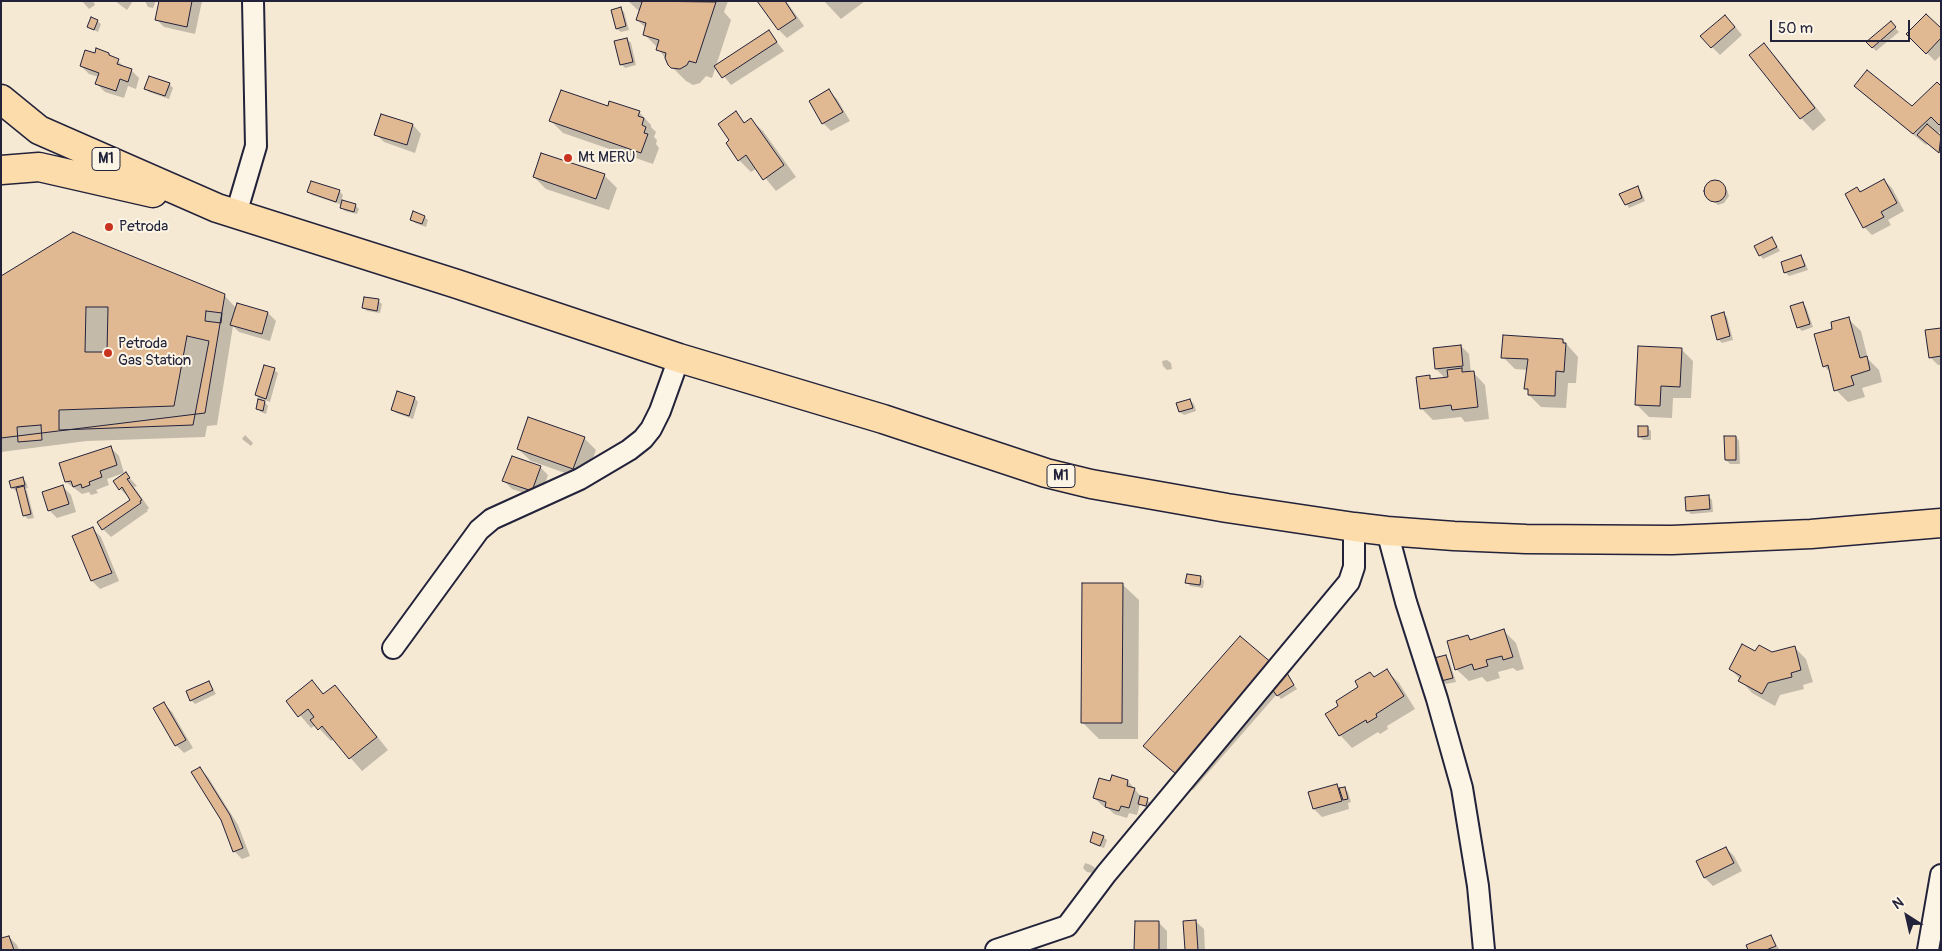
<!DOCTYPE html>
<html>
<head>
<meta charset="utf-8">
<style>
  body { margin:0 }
  #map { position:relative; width:1942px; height:951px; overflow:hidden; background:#f6e9d4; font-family:Pangolin,sans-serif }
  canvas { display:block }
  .frame { position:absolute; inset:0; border:2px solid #22223b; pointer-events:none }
  .north { position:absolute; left:1882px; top:891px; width:50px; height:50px; -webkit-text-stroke:4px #fcf5e5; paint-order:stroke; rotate:325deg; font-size:14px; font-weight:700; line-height:20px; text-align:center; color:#22223b }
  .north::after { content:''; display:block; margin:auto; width:18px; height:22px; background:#22223b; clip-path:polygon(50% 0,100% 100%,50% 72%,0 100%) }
  .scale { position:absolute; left:1770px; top:20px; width:140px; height:22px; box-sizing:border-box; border:2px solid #22223b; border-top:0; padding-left:6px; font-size:15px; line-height:18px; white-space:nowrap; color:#22223b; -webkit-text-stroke:4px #fcf5e5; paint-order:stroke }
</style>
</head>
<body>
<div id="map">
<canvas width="1942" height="951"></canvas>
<div class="frame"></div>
<div class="north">N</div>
<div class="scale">50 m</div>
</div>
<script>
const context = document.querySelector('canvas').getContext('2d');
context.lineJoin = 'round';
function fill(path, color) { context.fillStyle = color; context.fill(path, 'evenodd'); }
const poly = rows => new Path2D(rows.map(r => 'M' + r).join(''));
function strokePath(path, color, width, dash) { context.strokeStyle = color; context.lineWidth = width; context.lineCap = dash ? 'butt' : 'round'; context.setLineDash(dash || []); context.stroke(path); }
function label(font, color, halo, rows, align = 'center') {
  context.font = font + ' Pangolin,sans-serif'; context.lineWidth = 4; context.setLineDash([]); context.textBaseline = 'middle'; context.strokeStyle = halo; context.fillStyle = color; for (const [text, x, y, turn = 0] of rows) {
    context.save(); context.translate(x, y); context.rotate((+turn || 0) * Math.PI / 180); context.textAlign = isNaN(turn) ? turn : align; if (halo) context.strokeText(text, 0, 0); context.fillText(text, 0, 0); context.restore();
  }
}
fill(poly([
  [82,1,93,1,95,5,89,9],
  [115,1,133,1,127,10],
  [145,1,156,1,153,8,148,7],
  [160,1,202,1,195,34,164,27,156,19],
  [628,1,728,1,724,12,731,20,716,66,769,32,784,51,731,85,716,66,712,78,706,76,700,83,693,85,686,81,669,64,658,48,644,34,646,28,637,20,640,12],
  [759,1,786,1,804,26,787,38,779,30],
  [824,1,865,1,841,19],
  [620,9,624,12,629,30,621,32,617,29],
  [97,21,101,24,98,32,88,27],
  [1891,23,1899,32,1876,51,1868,42],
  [1733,24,1742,35,1720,55,1712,47],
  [1941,30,1941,55,1935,61,1908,34],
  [627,39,631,43,636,65,625,68,621,64],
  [1764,45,1776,57,1826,120,1813,131,1801,118,1751,55],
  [109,54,126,68,131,70,139,78,136,89,128,86,124,98,105,92,97,84,99,77,89,74,81,66,95,55],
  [169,84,173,88,169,99,149,92,146,89],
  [1856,86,1912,108,1941,88,1941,131,1937,134,1941,138,1941,154,1928,144,1926,145,1868,98],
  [829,91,837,99,850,121,831,131,823,123,811,101],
  [608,107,639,112,651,125,651,127,656,132,654,137,657,140,656,144,659,148,653,164,563,133,551,121],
  [735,113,745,123,750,119,763,131,796,177,776,191,757,168,751,172,739,160,731,140],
  [382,115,413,125,421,134,415,153,384,142,376,134],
  [604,175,617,188,609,210,546,189,534,177],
  [1884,180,1892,188,1904,211,1888,220,1891,225,1872,235,1864,227,1857,188,1861,192],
  [1715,182,1727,190,1729,196,1724,203,1718,205,1708,197,1706,188,1710,183],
  [1637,187,1641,191,1645,201,1629,208,1621,194],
  [339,191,343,195,341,201,355,205,359,209,357,214,345,211,341,207,342,205,312,195,309,192],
  [424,217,428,220,426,227,415,223,412,219],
  [1772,239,1780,251,1763,259,1760,255],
  [1801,256,1804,260,1808,270,1789,276,1785,272],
  [1,278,224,295,236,308,268,313,276,321,270,341,239,332,233,326,217,425,207,426,205,437,87,441,1,452],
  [378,301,382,304,380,313,367,311,363,307],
  [1803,304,1806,307,1813,327,1802,331,1798,327],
  [1723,313,1727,317,1733,340,1722,343,1718,339],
  [1848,319,1861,331,1868,359,1879,370,1882,382,1862,388,1865,397,1848,402,1836,390,1831,373,1824,366],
  [1941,329,1941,365,1938,365,1930,357],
  [1563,340,1578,357,1576,383,1568,383,1566,408,1541,407,1529,395,1529,392,1526,388,1528,370,1515,369,1503,357],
  [1461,346,1469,354,1471,373,1473,372,1485,385,1489,419,1465,422,1461,417,1433,420,1421,408,1429,377,1433,380,1446,379,1436,369,1434,349],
  [1681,349,1693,361,1691,398,1673,398,1672,418,1649,417,1637,405],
  [1167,360,1171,363,1172,369,1167,370,1163,366,1162,361],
  [274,370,278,373,270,402,262,399,268,406,266,414,261,412,257,408,263,402,256,395],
  [398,393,415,398,418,402,413,419,396,413,392,410],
  [1190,400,1194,404,1196,411,1184,415,1180,412],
  [1647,428,1651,431,1651,440,1643,440,1639,436],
  [245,435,253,443,251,446,242,439],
  [1736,437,1739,441,1740,464,1730,464,1726,460],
  [584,438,596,450,585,480,531,461,518,449],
  [111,448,119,456,124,473,107,479,109,485,96,490,98,493,91,495,89,492,82,494,66,482,60,464],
  [540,467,548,475,540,498,512,489,504,481],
  [126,474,137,486,134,487,149,508,147,510,148,511,111,537,103,529,132,500,120,489],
  [23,478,26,482,28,488,25,489,27,491,34,518,28,519,24,515,18,491,16,491,12,488],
  [63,487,71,495,76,512,57,518,49,510],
  [1708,496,1712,500,1713,512,1691,514,1687,510],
  [93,529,101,537,119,581,100,589,92,581,74,537],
  [1200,577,1204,581,1203,588,1190,586,1187,582],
  [1122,584,1139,600,1138,739,1099,739,1083,723],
  [1504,631,1516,643,1524,669,1517,671,1513,668,1498,672,1500,678,1487,682,1482,677,1469,681,1456,669,1468,636,1472,640],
  [1794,647,1806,659,1813,682,1803,685,1804,689,1780,695,1775,706,1752,693,1730,668,1755,653,1772,654],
  [1445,656,1449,660,1456,682,1446,684,1442,681,1436,659],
  [1387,671,1399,683,1415,709,1387,726,1388,729,1380,734,1378,732,1352,748,1340,735,1327,714],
  [1290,679,1297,689,1281,699,1277,694,1193,790,1145,746],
  [209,682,216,694,195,704,191,700],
  [312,682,325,695,335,687,347,699,388,750,362,771,334,739,331,741,316,725,311,728,288,701],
  [164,704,172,712,193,748,184,753,176,745],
  [200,769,208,777,238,825,250,856,242,859,234,851],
  [1113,777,1128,781,1142,798,1151,803,1149,809,1140,804,1137,815,1129,813,1127,818,1114,814,1107,807,1103,806,1094,798,1111,783],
  [1337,785,1340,789,1344,788,1348,792,1351,802,1348,803,1349,809,1322,817,1314,809],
  [1103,837,1107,840,1104,848,1095,845,1091,842],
  [1726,848,1734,856,1742,871,1713,886,1705,878,1697,862],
  [1085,863,1091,865,1095,868,1093,873,1087,872,1083,868],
  [1195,921,1204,929,1205,950,1186,950],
  [1159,923,1167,931,1167,950,1135,950],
  [1771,936,1779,949,1749,950],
  [9,937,17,945,19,950,1,950]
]), '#0003');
const building = poly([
  [159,1,192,1,187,27,155,20,159,1],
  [638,1,716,2,696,63,689,61,687,65,680,69,671,68,668,65,665,58,666,53,656,50,659,40,643,35,646,23,636,20,642,2,638,1],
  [757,1,785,1,796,18,778,30,757,1],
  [621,7,626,26,616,29,611,10,621,7],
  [1926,14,1941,28,1941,38,1926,54,1906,34,1926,14],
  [1725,15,1735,27,1711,48,1700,36,1725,15],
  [91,17,98,20,94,30,87,27,91,17],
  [1891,21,1896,27,1872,48,1866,42,1891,21],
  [769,30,777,42,722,78,714,66,769,30],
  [627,38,633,62,620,65,614,41,627,38],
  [1764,43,1815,108,1800,119,1749,55,1764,43],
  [96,48,109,53,109,55,119,59,117,64,132,69,128,82,120,79,116,91,95,84,99,73,80,66,85,50,95,53,96,48],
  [1867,70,1912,106,1937,82,1941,86,1941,123,1939,125,1931,117,1913,134,1854,86,1867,70],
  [149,76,170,83,165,96,144,89,149,76],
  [829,89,843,112,822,124,809,101,829,89],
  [561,90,608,106,609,101,640,111,638,116,644,118,642,125,646,127,644,133,648,134,641,153,549,121,561,90],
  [736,111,744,123,751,118,784,165,763,180,746,155,738,161,726,143,729,140,718,124,736,111],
  [381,114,413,124,407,145,374,135,381,114],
  [1927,124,1941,136,1939,153,1917,135,1927,124],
  [541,153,605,174,596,199,533,177,541,153],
  [1884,179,1897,203,1881,212,1884,217,1863,228,1845,194,1857,187,1860,192,1884,179],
  '1704 191a11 11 0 1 1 22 0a11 11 0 1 1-22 0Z',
  [311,181,340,190,336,202,307,192,311,181],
  [1638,186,1642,198,1625,205,1619,194,1638,186],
  [342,200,356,204,354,212,340,208,342,200],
  [413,211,425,216,422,224,410,220,413,211],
  [73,232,225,294,205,413,1,438,1,276,73,232],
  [1772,237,1777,247,1759,256,1754,246,1772,237],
  [1801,255,1805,266,1784,273,1781,262,1801,255],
  [364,297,379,299,377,311,362,308,364,297],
  [1803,302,1810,324,1797,328,1790,306,1803,302],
  [237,303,268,312,262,334,230,325,237,303],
  [86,307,108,307,107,352,85,352,86,307],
  [206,311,222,313,221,323,205,321,206,311],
  [1724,312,1730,336,1717,340,1711,316,1724,312],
  [1849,317,1860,358,1867,356,1870,370,1851,376,1854,385,1834,391,1828,365,1823,367,1814,334,1832,329,1831,322,1849,317],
  [1941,328,1941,356,1929,358,1925,330,1941,328],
  [1503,335,1563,339,1563,343,1566,343,1564,372,1556,371,1555,396,1528,395,1528,389,1524,389,1528,359,1501,358,1503,335],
  [187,336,209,341,193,425,59,430,59,410,174,406,187,336],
  [1461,345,1463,366,1435,369,1433,348,1461,345],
  [1638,346,1682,348,1680,387,1661,386,1660,406,1635,405,1638,346],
  [264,365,275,368,266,399,255,395,264,365],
  [1462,368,1462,372,1474,371,1478,407,1452,410,1451,405,1420,409,1416,377,1430,375,1430,379,1448,377,1447,370,1462,368],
  [397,391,415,397,409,416,391,410,397,391],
  [258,399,265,401,263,411,256,409,258,399],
  [1190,399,1193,408,1179,412,1176,403,1190,399],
  [528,417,585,437,573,469,517,449,528,417],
  [41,425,42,440,18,442,17,427,41,425],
  [1638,426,1648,426,1648,436,1638,437,1638,426],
  [1724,436,1736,436,1736,460,1725,460,1724,436],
  [111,446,117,465,100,471,102,477,89,482,90,485,82,488,81,484,73,487,71,481,65,482,59,463,111,446],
  [512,456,541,466,532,491,502,481,512,456],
  [126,472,130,478,127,479,142,500,140,501,141,503,102,530,97,522,130,500,122,487,119,490,113,481,126,472],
  [23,477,25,485,11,488,9,481,23,477],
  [63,485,69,504,48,511,42,492,63,485],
  [24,486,31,514,23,516,16,488,24,486],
  [1709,495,1710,509,1686,511,1685,497,1709,495],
  [93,527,112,573,91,581,72,536,93,527],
  [1187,574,1201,576,1200,585,1185,583,1187,574],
  [1082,583,1123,583,1122,723,1081,723,1082,583],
  [1504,629,1513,657,1503,660,1502,656,1486,660,1488,666,1474,670,1472,664,1455,670,1447,641,1468,635,1470,640,1504,629],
  [1240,636,1273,664,1176,774,1143,746,1240,636],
  [1742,644,1755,651,1759,645,1772,652,1795,646,1801,670,1791,673,1792,677,1768,683,1762,694,1738,681,1741,676,1729,669,1742,644],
  [1446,655,1453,678,1441,681,1434,658,1446,655],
  [1387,669,1404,696,1376,714,1377,717,1367,723,1366,720,1339,736,1325,714,1338,706,1336,701,1358,687,1355,681,1370,672,1374,677,1387,669],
  [1287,673,1294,685,1277,696,1269,685,1287,673],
  [312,680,323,694,335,685,377,737,349,759,322,726,318,730,310,720,314,717,308,709,298,717,286,701,312,680],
  [209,681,213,690,190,701,186,691,209,681],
  [164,702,186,740,175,746,153,708,164,702],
  [200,767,230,815,243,848,233,852,221,820,191,772,200,767],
  [1112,775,1128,780,1127,786,1135,788,1129,808,1121,806,1119,811,1105,807,1106,802,1093,798,1099,778,1110,781,1112,775],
  [1337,784,1342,801,1313,809,1308,792,1337,784],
  [1345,787,1348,799,1343,800,1339,788,1345,787],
  [1140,796,1148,798,1146,806,1138,804,1140,796],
  [1093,832,1104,836,1100,846,1090,842,1093,832],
  [1726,847,1734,863,1704,878,1696,861,1726,847],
  [1196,920,1198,950,1185,950,1183,921,1196,920],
  [1135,921,1159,921,1159,950,1134,950,1135,921],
  [1771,935,1776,946,1766,950,1748,950,1746,945,1771,935],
  [9,936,14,950,1,950,1,938,9,936]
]);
fill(building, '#e0b891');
strokePath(building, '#22223b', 1);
const minor = poly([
  [236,214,256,146,253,1],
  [1387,531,1406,602,1437,699,1462,788,1478,886,1484,950],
  [393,648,479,530,492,519,580,479,629,450,643,439,651,429,660,411,679,358],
  [996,950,1067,926,1106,874,1349,582,1354,567,1354,527],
  [1928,950,1941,875]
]);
const highway = poly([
  [1,99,39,130,217,208,457,284,679,358,883,419,1046,473,1091,484,1227,508,1354,527,1387,531,1454,536,1526,539,1672,540,1811,534,1941,523],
  [1,170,39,167,153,193]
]);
strokePath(minor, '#22223b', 24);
strokePath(highway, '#22223b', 31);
strokePath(minor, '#fcf5e5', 20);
strokePath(highway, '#fddcac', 28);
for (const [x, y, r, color] of [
  [568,158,5,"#c8321e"],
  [109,227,5,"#c8321e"],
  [108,353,5,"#c8321e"]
]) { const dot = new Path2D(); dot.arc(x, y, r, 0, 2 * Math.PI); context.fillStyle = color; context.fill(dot); strokePath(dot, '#fcf5e5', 2); }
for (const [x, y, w] of [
  [106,159,28],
  [1061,476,28]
]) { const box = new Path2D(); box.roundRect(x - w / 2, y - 11.5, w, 23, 4); context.fillStyle = '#fcf5e5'; context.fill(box); strokePath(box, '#22223b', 1); }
label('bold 14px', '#22223b', null, [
  ["M1",106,159],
  ["M1",1061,476]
]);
label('15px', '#22223b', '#fcf5e5', [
  ["Mt MERU",578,158],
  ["Petroda",119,227],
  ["Petroda",118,344],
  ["Gas Station",118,361]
], 'left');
</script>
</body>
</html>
